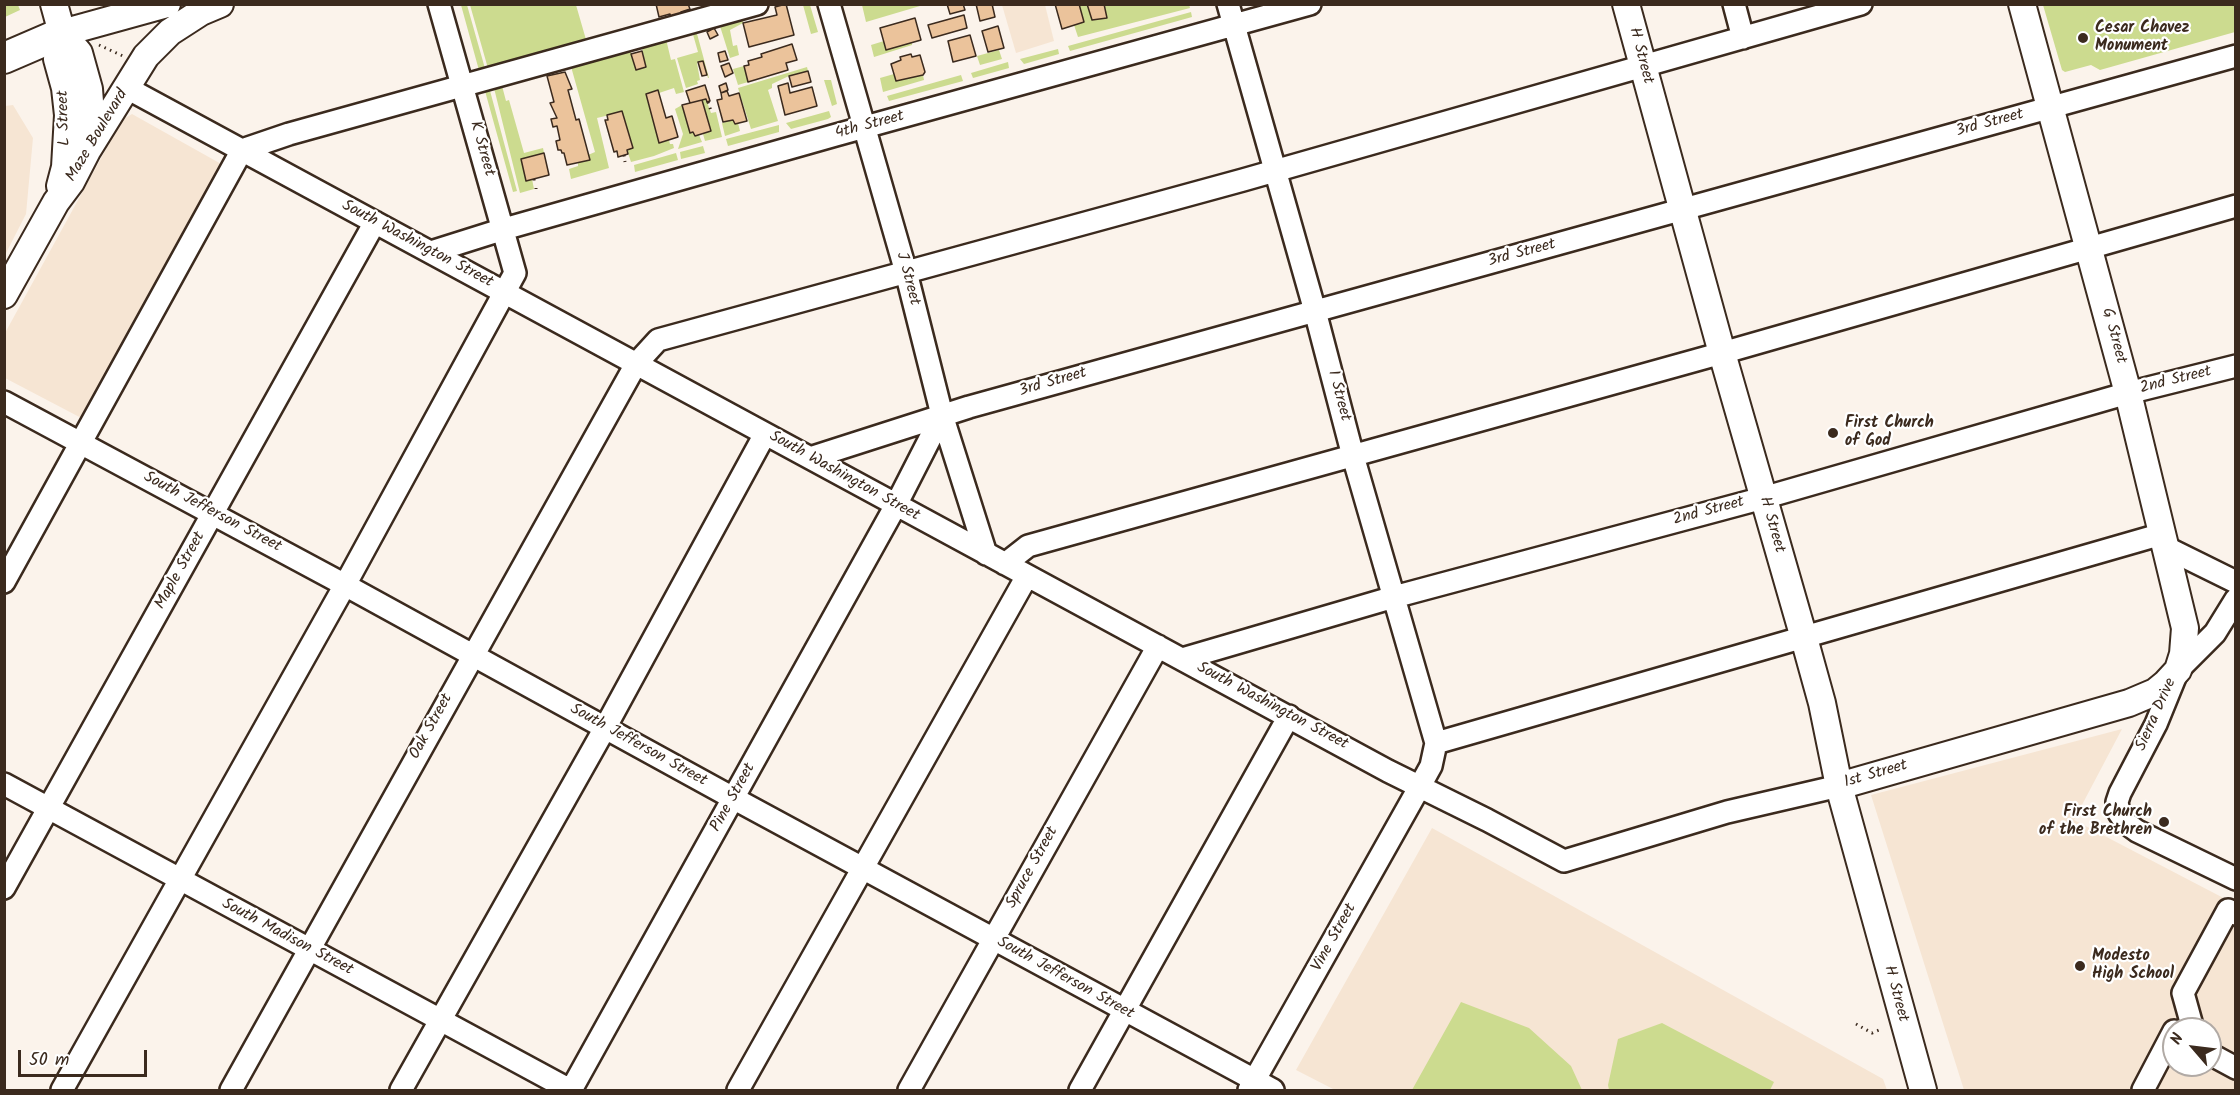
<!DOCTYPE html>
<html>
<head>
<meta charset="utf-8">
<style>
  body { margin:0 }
  #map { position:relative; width:2240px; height:1095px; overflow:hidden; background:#fbf3eb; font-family:Kalam,sans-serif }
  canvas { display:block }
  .frame { position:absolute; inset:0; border:6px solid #3b2a1e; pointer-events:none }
  .north { position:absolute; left:2162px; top:1017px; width:60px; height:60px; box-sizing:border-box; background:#fff; border:2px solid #b1aaa5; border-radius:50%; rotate:298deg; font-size:16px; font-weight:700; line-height:24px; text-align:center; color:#3b2a1e }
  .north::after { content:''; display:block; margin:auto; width:21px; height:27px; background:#3b2a1e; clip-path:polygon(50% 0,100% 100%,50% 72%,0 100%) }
  .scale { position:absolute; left:18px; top:1050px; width:129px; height:27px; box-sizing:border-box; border:3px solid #3b2a1e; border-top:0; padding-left:8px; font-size:18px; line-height:21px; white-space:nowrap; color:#3b2a1e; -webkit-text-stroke:4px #fff; paint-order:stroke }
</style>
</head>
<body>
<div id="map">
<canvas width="2240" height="1095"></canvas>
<div class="frame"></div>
<div class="north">N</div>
<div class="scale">50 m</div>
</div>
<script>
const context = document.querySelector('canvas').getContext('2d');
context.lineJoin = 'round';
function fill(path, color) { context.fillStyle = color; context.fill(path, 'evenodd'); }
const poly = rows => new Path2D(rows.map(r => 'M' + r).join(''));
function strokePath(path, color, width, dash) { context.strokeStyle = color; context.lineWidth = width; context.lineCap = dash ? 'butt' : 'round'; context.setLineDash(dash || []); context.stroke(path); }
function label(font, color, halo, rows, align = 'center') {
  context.font = font + ' Kalam,sans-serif'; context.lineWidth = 4.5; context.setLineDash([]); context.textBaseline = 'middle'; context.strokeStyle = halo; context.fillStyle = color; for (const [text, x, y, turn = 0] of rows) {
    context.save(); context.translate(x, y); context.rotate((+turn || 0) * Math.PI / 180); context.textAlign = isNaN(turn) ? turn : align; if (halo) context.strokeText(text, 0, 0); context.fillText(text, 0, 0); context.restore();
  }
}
fill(poly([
  [1002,5,1045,5,1054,41,1016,53],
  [13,105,33,138,26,214,5,255,5,106],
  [132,114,223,165,87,421,5,378,5,333,122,120],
  [2122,729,2074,820,2235,904,2235,1090,1964,1090,1871,795],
  [2174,1029,2210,1029,2210,1065,2174,1065],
  [1432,828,1883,1079,1887,1090,1335,1090,1296,1070]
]), '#f6e5d3');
fill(poly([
  [5,4,18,5,20,10,5,17],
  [879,4,920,4,920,6,866,22,862,5],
  [1189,4,1190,8,1078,37,1074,25,1079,5,1087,5,1092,20,1107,18,1104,5],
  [461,5,467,5,486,72,480,74],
  [470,5,576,5,587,43,489,72],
  [803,5,810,5,818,32,811,34],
  [2043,5,2235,5,2235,32,2100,70,2091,65,2065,72,2062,70],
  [1191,12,1192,17,1070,51,1068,46],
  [743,16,743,23,730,30,733,46,737,45,739,55,730,58,719,23],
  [696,30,709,78,708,78,703,61,697,63,700,80,697,81,698,84,686,88,677,58,698,52,692,31],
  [666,39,671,60,675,59,684,92,676,94,674,88,659,93,658,90,646,94,659,142,669,140,670,144,673,144,674,148,654,156,631,162,627,150,633,148,622,112,597,118,609,168,571,179,569,169,578,166,578,163,588,155,595,152,570,63,629,46,636,70,646,67,641,43],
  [884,41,912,42,912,45,874,57,871,45],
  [1058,49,1059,54,1024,64,1020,59],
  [999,50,1002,59,980,65,977,56],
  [1008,62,1009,68,973,78,971,73],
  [744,66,748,82,738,85,733,69],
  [807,67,808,71,789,76,772,84,772,88,768,90,778,121,751,129,738,88],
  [894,74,896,81,923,75,924,80,883,92,880,78],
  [961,75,963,81,889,101,887,96],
  [824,80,831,80,837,104,832,106],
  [501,82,506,101,509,100,524,153,543,148,544,153,521,160,526,180,532,179,534,189,520,193,493,84],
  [489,87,517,191,513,192,485,91],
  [706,99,711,113,716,112,722,137,705,141,703,134,711,131,702,100],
  [682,105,690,133,693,132,695,136,699,135,702,142,678,149,683,134,675,109],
  [829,111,831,117,828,119,791,129,786,123],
  [733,120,735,124,738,123,740,131,725,136,722,123],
  [779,125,779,132,728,146,726,139],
  [703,146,705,153,681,159,680,152],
  [676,153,678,160,635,172,634,165],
  [1461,1002,1529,1028,1571,1066,1582,1090,1412,1090],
  [1662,1023,1774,1082,1770,1090,1609,1090,1608,1085,1618,1039]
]), '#ccdb8f');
const building = poly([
  [656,4,688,4,690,9,681,12,682,17,672,20,670,14,659,17,656,4],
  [786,4,794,35,749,47,743,23,777,15,775,7,786,4],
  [947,4,963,4,965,10,950,14,947,4],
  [976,4,992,4,995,17,980,21,976,4],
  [1055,4,1079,4,1084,22,1062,29,1055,4],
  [1087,4,1104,4,1107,18,1092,20,1087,4],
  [964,15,967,28,932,38,928,25,964,15],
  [915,18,921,40,886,50,880,28,915,18],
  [998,26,1004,48,988,52,982,31,998,26],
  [714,28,718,35,710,39,707,32,714,28],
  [970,35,976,56,953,62,948,41,970,35],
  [792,44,797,60,786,63,788,70,748,82,744,66,749,65,748,61,762,57,761,54,792,44],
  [642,51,646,67,636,70,631,54,642,51],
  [725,51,728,60,720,62,718,53,725,51],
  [911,54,912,57,920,55,925,72,923,75,896,81,891,64,901,60,900,57,911,54],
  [703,61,707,75,702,76,698,62,703,61],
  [729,63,733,73,725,77,721,66,729,63],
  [808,71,811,82,792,87,789,76,808,71],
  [565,72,572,89,568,90,576,120,579,119,590,160,567,165,564,153,562,153,561,150,558,150,556,141,560,140,557,126,553,127,551,119,557,118,550,103,554,102,547,76,565,72],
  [726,83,728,90,721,93,719,86,726,83],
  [788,83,790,93,812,87,817,106,785,115,778,86,788,83],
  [705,85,710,101,707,102,706,99,690,103,686,91,705,85],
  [658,90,666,118,672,116,678,137,659,143,646,94,658,90],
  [727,91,729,96,739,93,747,121,735,124,733,120,723,122,717,100,722,99,721,93,727,91],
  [702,100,711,131,695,136,693,132,690,133,682,105,702,100],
  [622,111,633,148,627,150,628,154,618,157,617,151,614,152,605,120,608,120,607,115,622,111],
  [544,153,549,175,526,181,521,159,544,153]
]);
fill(building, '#ebc39b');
strokePath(building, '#3b2a1e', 1.5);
const minor = poly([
  [829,4,906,272,942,415,986,554],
  [1228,4,1315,311,1353,456,1436,743,1431,766,1420,786,1249,1090],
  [1734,4,1743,38],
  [127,88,1388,771,1487,820,1564,861,1727,812,1839,786],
  [431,252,504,229,836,135,1310,4],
  [4,402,345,585,733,798,1273,1090],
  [810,458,969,407,2236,56],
  [2167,548,2236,582],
  [1005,564,1028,546,1722,353,2236,206],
  [4,582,242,150,289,134,757,4],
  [2236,599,2215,633,2178,670,2156,724,2120,793,2117,802,2119,813,2126,823,2137,831,2236,879],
  [1182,659,1394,597,1763,498,2128,393,2236,366],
  [1436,743,2162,534],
  [4,784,570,1090],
  [4,888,375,222],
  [2193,1029,2183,993,2228,910,2236,914],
  [2210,1054,2236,1068],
  [62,1090,345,585,515,273,439,4],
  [231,1090,636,364,658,340,1243,180,1861,4],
  [401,1090,605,728,765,434],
  [571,1090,896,505,942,415],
  [738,1090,1027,576],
  [909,1090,1158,646],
  [1080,1090,1289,716],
  [2143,1090,2174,1031]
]);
const major = poly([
  [54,4,62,33,79,53,89,89,92,127,89,144],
  [1626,4,1722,353,1804,638,1822,703,1839,786,1923,1090],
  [62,33,167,4],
  [60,186,65,167,68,115,65,88,57,59,62,33],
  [4,295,56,202,71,182,87,151,146,56,170,32,201,12,220,4],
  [1839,786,2129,703,2155,692,2166,683,2178,670,2183,654,2185,628,2128,393,2022,4]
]);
const highway = poly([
  [4,58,62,33]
]);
strokePath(minor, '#3b2a1e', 26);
strokePath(major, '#3b2a1e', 30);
strokePath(highway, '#3b2a1e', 34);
strokePath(poly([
  [99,45,123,56],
  [708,102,711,111],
  [624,155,625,162],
  [534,179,534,181],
  [536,188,536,189],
  [1856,1024,1872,1033,1879,1030]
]), '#3b2a1e', 3, [1.5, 4.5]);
strokePath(minor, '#fff', 21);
strokePath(major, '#fff', 26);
strokePath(highway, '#fff', 30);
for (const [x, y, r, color] of [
  [2083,38,6,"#3b2a1e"],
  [1833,433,6,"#3b2a1e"],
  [2164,822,6,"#3b2a1e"],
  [2080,966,6,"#3b2a1e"]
]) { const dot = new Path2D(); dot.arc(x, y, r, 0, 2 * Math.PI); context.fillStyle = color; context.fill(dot); strokePath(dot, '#fff', 2); }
label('bold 16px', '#3b2a1e', '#fff', [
  ["Cesar Chavez",2095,29],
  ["Monument",2095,47],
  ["First Church",1845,424],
  ["of God",1845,442],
  ["First Church",2152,813,"right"],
  ["of the Brethren",2152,831,"right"],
  ["Modesto",2092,957],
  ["High School",2092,975]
], 'left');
label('16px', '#3b2a1e', '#fff', [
  ["H Street",1640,56,75],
  ["L Street",65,118,-92],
  ["3rd Street",1990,124,-15],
  ["4th Street",870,126,-15],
  ["Maze Boulevard",98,136,-59],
  ["K Street",481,149,74],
  ["South Washington Street",417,245,28],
  ["3rd Street",1522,254,-15],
  ["J Street",907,279,75],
  ["G Street",2113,336,75],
  ["2nd Street",2176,381,-14],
  ["3rd Street",1053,383,-16],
  ["I Street",1338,396,75],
  ["South Washington Street",844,477,29],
  ["2nd Street",1709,512,-15],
  ["South Jefferson Street",212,513,28],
  ["H Street",1771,525,74],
  ["Maple Street",181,571,-61],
  ["South Washington Street",1272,707,28],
  ["Sierra Drive",2157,715,-66],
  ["Oak Street",432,727,-61],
  ["South Jefferson Street",638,746,29],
  ["1st Street",1876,775,-16],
  ["Pine Street",734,798,-61],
  ["Spruce Street",1033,868,-61],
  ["South Madison Street",287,938,28],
  ["Vine Street",1335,938,-61],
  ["South Jefferson Street",1065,979,29],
  ["H Street",1895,994,75]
]);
</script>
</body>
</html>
